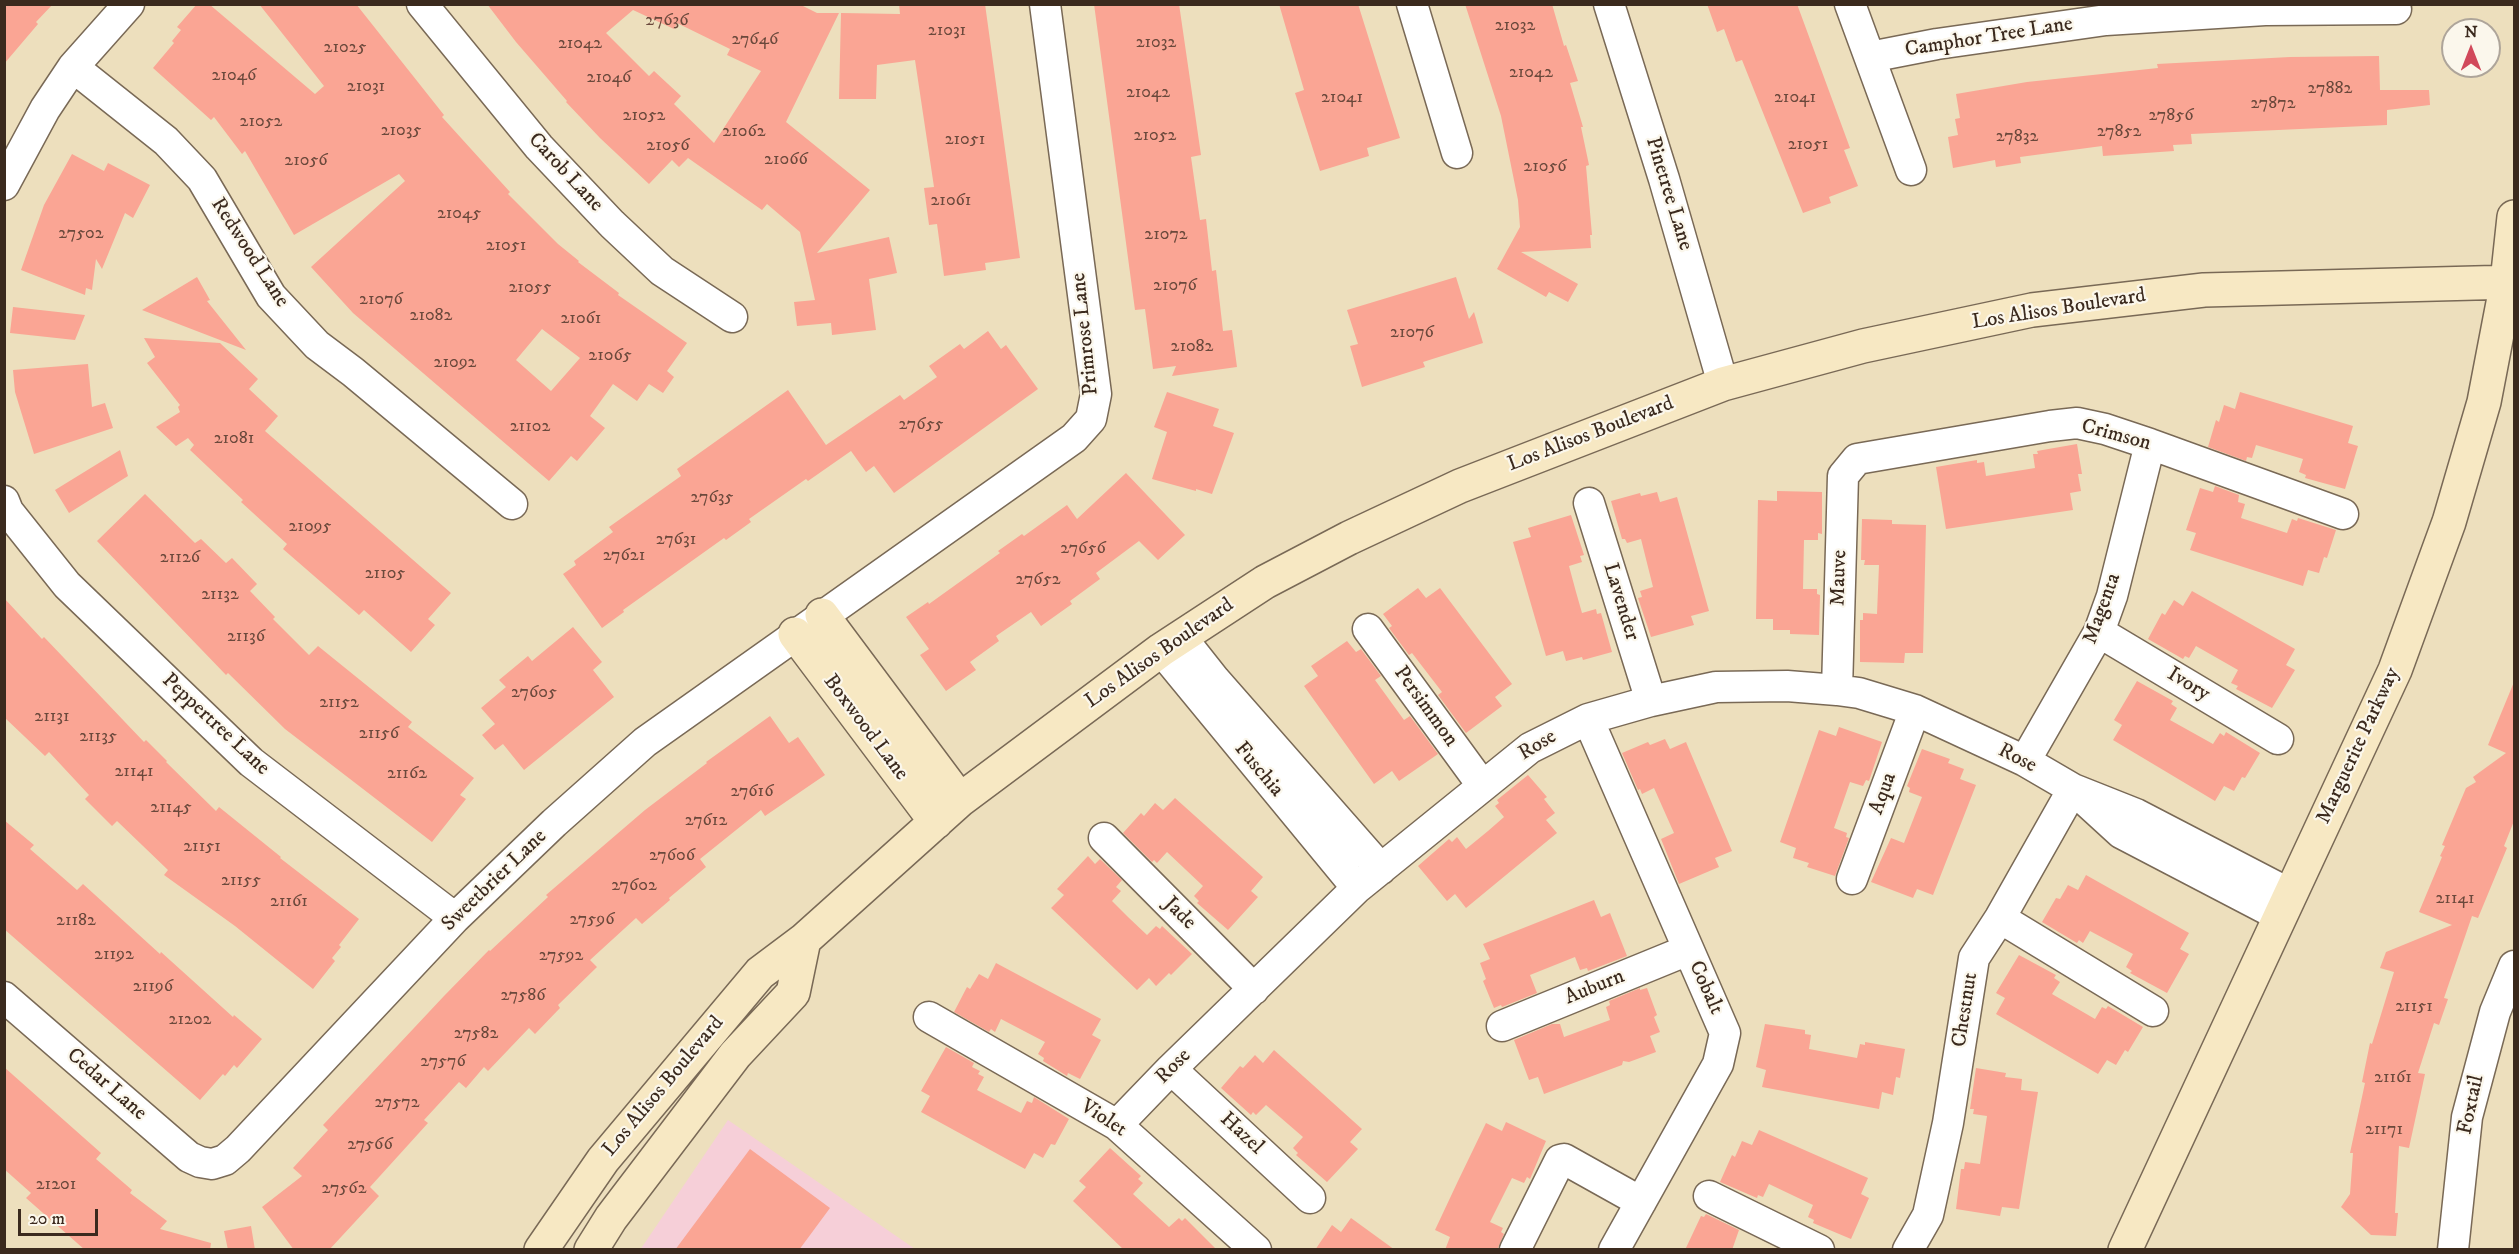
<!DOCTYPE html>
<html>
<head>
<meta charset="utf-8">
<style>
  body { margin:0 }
  #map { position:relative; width:2519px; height:1254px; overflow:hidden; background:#eddfbd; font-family:"IM FELL DW Pica",serif }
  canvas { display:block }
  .frame { position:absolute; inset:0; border:6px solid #3b2a1e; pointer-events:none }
  .north { position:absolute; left:2441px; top:18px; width:60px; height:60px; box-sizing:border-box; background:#fbf7ec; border:2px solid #aea59a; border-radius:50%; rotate:0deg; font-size:16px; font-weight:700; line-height:24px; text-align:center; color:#3b2a1e }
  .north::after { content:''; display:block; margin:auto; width:21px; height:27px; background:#d1495b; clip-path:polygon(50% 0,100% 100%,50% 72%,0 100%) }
  .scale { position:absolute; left:18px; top:1209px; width:80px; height:27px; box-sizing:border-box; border:3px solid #3b2a1e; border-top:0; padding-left:8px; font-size:18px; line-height:21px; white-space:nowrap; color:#3b2a1e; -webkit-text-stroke:4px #fbf7ec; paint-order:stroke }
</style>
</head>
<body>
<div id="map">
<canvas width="2519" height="1254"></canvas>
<div class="frame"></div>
<div class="north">N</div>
<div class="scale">20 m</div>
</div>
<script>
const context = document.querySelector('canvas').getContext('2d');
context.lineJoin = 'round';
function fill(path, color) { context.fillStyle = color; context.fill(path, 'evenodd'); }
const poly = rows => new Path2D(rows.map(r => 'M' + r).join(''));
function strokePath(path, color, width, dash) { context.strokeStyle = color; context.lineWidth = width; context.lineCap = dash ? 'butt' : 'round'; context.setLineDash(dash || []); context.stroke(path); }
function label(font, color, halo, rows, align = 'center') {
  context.font = font + ' "IM FELL DW Pica",serif'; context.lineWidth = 4.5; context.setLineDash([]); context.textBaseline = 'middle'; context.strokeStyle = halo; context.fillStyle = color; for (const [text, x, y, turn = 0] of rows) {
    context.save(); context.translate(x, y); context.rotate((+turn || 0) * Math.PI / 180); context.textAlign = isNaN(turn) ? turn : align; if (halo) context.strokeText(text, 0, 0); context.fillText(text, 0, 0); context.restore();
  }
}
fill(poly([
  [728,1120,915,1249,640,1250]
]), '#f6cfd8');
fill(poly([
  [4,4,53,4,36,22,38,24,4,64],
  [197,4,209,4,315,94,324,86,259,4,356,4,444,115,442,117,510,192,508,194,558,244,579,261,578,262,619,293,618,295,687,343,667,371,674,377,663,393,649,384,637,401,613,384,590,416,605,428,577,461,571,456,549,481,353,313,311,267,405,181,399,174,294,235,245,151,242,154,214,117,211,120,153,68,174,43,172,41,181,30,177,27],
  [542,329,580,358,551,391,516,360],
  [487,4,799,4,817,13,839,13,786,122,870,190,817,253,889,237,897,273,869,279,876,330,832,335,831,323,797,326,794,302,815,300,800,232,767,204,762,210,688,158,679,167,672,160,649,184,600,138,566,102,567,101,516,42],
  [633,10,674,29,677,23,730,49,727,55,761,71,714,143,674,104,681,96,654,71,649,76,606,33],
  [899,4,985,4,1020,258,985,263,986,270,944,276,937,224,929,225,924,188,934,187,915,60,877,65,876,99,839,99,841,13,900,14],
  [1094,4,1179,4,1201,155,1191,157,1200,220,1206,219,1212,271,1216,270,1223,331,1232,330,1237,367,1172,376,1176,366,1153,369,1145,309,1135,310],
  [1279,4,1358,4,1400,138,1367,148,1369,156,1320,171,1295,93,1304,90],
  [1465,4,1552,4,1564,46,1566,45,1578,81,1570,83,1583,127,1581,127,1589,165,1586,166,1592,235,1590,235,1591,248,1521,252,1578,284,1568,302,1549,292,1546,297,1497,269,1520,227,1518,200,1501,116],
  [1707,4,1797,4,1850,148,1844,150,1858,186,1829,197,1831,203,1803,213,1742,60,1736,62,1724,29,1717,32],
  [2379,56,2380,90,2429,90,2430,105,2387,110,2387,125,2191,134,2192,144,2173,145,2174,151,2103,156,2102,146,2020,157,2021,163,1996,167,1995,160,1953,168,1948,137,1958,135,1955,119,1960,118,1956,94,2027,82,2158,68,2157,64,2290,57],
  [72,154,104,171,108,163,150,185,133,218,125,213,102,269,96,259,92,290,86,288,85,295,21,270,44,205],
  [197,277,210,300,207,301,246,350,142,310],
  [1456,277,1469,319,1474,312,1483,343,1423,362,1425,367,1362,387,1350,346,1358,344,1347,310],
  [13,307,85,315,75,340,10,333],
  [988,331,1001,349,1006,345,1038,389,894,493,874,466,866,472,851,451,808,481,806,479,749,519,751,522,726,540,724,538,623,610,624,612,602,628,563,574,576,565,574,561,613,532,609,527,681,476,677,469,788,390,826,445,900,395,904,400,937,377,929,366,960,344,964,349],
  [144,338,220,343,258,379,249,389,278,416,265,431,451,593,428,619,435,625,411,652,364,610,359,615,283,549,287,544,241,502,243,500,190,450,194,445,188,438,176,446,156,427,180,412,178,407,180,405,147,363,155,357],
  [88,364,92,407,105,403,113,428,34,454,15,392,13,370],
  [1167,392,1219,409,1213,426,1234,433,1212,494,1196,489,1196,491,1152,479,1167,432,1154,427],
  [2240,392,2353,426,2348,443,2358,446,2345,489,2305,478,2306,475,2299,472,2303,459,2256,445,2252,458,2247,457,2246,461,2208,447,2216,420,2219,422,2224,405,2235,409],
  [2077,444,2082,474,2078,474,2081,491,2070,493,2073,510,1946,529,1936,467,1977,460,1977,463,1984,462,1986,476,2035,468,2033,454,2038,454,2037,451],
  [120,450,128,476,69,513,55,490],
  [1126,473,1185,535,1158,560,1139,541,1096,573,1100,579,1070,601,1072,604,1041,626,1031,612,996,636,999,641,970,662,976,670,946,691,920,655,929,649,906,617,928,602,929,604,1000,553,998,551,1022,534,1024,536,1067,505,1077,519],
  [2215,486,2239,495,2238,502,2245,504,2241,518,2287,533,2292,519,2297,521,2298,518,2336,530,2327,558,2324,557,2319,573,2308,570,2303,586,2190,550,2196,533,2186,530,2200,488,2213,492],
  [1777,491,1822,492,1822,534,1818,533,1818,540,1804,540,1803,589,1817,589,1817,594,1820,595,1819,635,1790,634,1790,630,1773,630,1773,619,1756,619,1758,500,1777,501],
  [1657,492,1660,502,1677,497,1709,611,1691,616,1694,625,1651,637,1638,598,1642,597,1640,591,1653,587,1641,539,1627,543,1625,539,1622,539,1611,501,1640,493,1641,496],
  [145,494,195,543,201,539,226,563,232,558,257,584,250,591,275,617,273,619,309,655,318,646,412,722,408,727,474,778,460,795,466,799,432,842,285,729,228,673,226,675,97,541],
  [1571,515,1584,555,1580,556,1582,562,1569,566,1576,592,1582,613,1596,609,1597,614,1601,613,1612,652,1583,660,1582,657,1566,661,1563,651,1546,656,1513,542,1531,537,1528,528],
  [1862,519,1892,520,1892,524,1926,525,1923,653,1905,653,1904,663,1860,662,1860,620,1863,620,1863,613,1877,614,1879,565,1864,565,1865,560,1861,560],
  [1418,588,1426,598,1440,588,1512,684,1495,697,1502,706,1466,733,1438,695,1442,692,1412,653,1409,655,1389,628,1392,626,1383,614],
  [2192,591,2295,649,2286,665,2295,670,2272,708,2236,689,2238,686,2231,683,2238,670,2196,646,2189,658,2185,656,2183,659,2148,639,2162,613,2165,615,2174,600,2183,606],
  [4,598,42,639,44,637,144,742,146,740,167,761,166,762,216,811,219,807,281,857,280,858,359,919,339,945,341,947,332,958,335,961,313,989,235,926,164,875,168,870,117,821,112,826,85,799,89,795,49,752,45,756,4,717],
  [573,627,602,662,593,670,614,697,524,770,503,744,495,750,482,735,495,724,481,708,506,687,499,680,528,656,532,661],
  [1347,641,1356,652,1361,649,1381,676,1375,680,1404,720,1410,716,1438,754,1399,781,1392,771,1374,784,1304,686,1318,676,1311,666],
  [2137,681,2173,701,2171,704,2177,708,2170,720,2213,744,2220,733,2224,736,2226,732,2260,753,2245,778,2242,777,2234,791,2224,786,2215,801,2113,740,2122,725,2114,720],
  [2514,682,2514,821,2504,846,2507,848,2478,918,2472,916,2444,998,2448,999,2439,1025,2434,1023,2418,1073,2425,1074,2409,1148,2399,1146,2395,1213,2398,1213,2396,1236,2371,1235,2341,1207,2350,1194,2353,1153,2350,1153,2365,1083,2362,1082,2370,1043,2372,1044,2394,972,2380,968,2386,952,2452,925,2419,912,2442,857,2440,856,2445,846,2442,845,2466,788,2476,782,2473,777,2506,753,2488,745],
  [770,716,789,743,798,737,825,775,765,816,761,810,700,859,706,867,669,898,670,900,642,924,636,918,590,960,597,967,558,1005,560,1008,535,1034,529,1028,488,1071,484,1067,466,1088,459,1082,424,1120,428,1123,370,1187,379,1196,329,1250,294,1250,262,1207,302,1176,293,1168,328,1130,323,1125,444,996,489,950,490,951,548,897,546,895,645,810,707,763,706,762],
  [1839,727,1882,742,1869,781,1866,780,1863,786,1850,782,1834,828,1847,833,1846,837,1849,838,1835,876,1807,867,1809,863,1793,858,1796,848,1780,842,1819,730,1836,736],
  [1665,739,1670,749,1686,742,1732,851,1715,858,1719,867,1679,884,1661,839,1674,833,1654,788,1642,794,1640,789,1638,790,1622,753,1648,742,1650,745],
  [1922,749,1950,759,1948,763,1964,769,1960,779,1976,785,1933,895,1917,889,1913,898,1871,882,1891,838,1904,843,1922,797,1909,792,1910,788,1907,786],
  [1528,775,1547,797,1544,799,1555,813,1546,820,1557,833,1466,908,1455,894,1447,901,1418,866,1449,839,1452,842,1457,837,1466,849,1488,831,1504,817,1495,806,1499,803,1497,800],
  [1175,798,1263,877,1251,891,1258,897,1228,930,1197,903,1199,901,1194,896,1203,886,1167,852,1157,863,1154,860,1152,862,1123,833,1141,813,1144,816,1155,803,1163,810],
  [4,820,34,845,30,849,77,890,83,884,160,954,161,952,233,1017,234,1015,262,1039,237,1068,234,1065,225,1076,223,1074,200,1100,4,929],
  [1088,856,1095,864,1100,859,1122,880,1116,887,1121,891,1112,901,1128,917,1147,935,1156,926,1160,929,1162,926,1192,954,1171,975,1169,973,1156,986,1149,978,1137,990,1051,908,1064,895,1057,889],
  [2086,875,2189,933,2180,949,2189,954,2167,993,2130,973,2132,971,2126,967,2133,954,2090,931,2083,943,2079,940,2077,943,2042,922,2056,898,2060,899,2068,885,2078,890],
  [1594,900,1601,917,1610,913,1627,956,1588,971,1587,968,1580,970,1575,957,1530,975,1537,993,1502,1007,1501,1005,1494,1008,1483,981,1486,979,1480,963,1490,959,1483,944],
  [2019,955,2056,975,2054,978,2060,982,2052,994,2095,1019,2102,1007,2106,1009,2108,1006,2143,1027,2128,1052,2125,1050,2116,1065,2107,1060,2098,1074,1996,1014,2005,998,1996,993],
  [996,963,1101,1019,1092,1035,1101,1040,1080,1079,1068,1073,1067,1076,1043,1061,1044,1058,1038,1054,1045,1042,1001,1019,995,1032,991,1029,989,1032,954,1012,967,987,970,989,979,974,988,979],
  [1640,988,1640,990,1647,988,1657,1015,1654,1017,1660,1032,1650,1036,1656,1052,1629,1062,1623,1061,1622,1065,1544,1094,1538,1077,1529,1080,1514,1040,1552,1024,1560,1024,1564,1037,1610,1020,1606,1007,1610,1005,1609,1001],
  [1765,1024,1805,1030,1805,1034,1811,1035,1809,1049,1857,1058,1860,1044,1865,1045,1865,1042,1905,1049,1900,1078,1896,1077,1893,1095,1882,1092,1879,1109,1762,1087,1766,1070,1756,1067],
  [946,1047,974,1063,972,1067,980,1071,978,1074,984,1077,977,1090,1021,1113,1027,1101,1032,1103,1034,1097,1069,1119,1055,1145,1051,1144,1043,1158,1034,1153,1025,1169,921,1112,930,1096,921,1091],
  [1274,1050,1362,1129,1350,1142,1358,1149,1327,1182,1296,1155,1298,1153,1293,1148,1303,1137,1266,1105,1256,1115,1253,1112,1251,1115,1221,1088,1240,1066,1243,1068,1255,1055,1263,1063],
  [4,1067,101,1153,96,1159,132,1190,130,1193,167,1221,160,1229,211,1243,210,1250,85,1250,26,1198,31,1193,4,1169],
  [1976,1068,2006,1073,2005,1077,2022,1079,2021,1090,2038,1092,2019,1209,2002,1207,2000,1216,1956,1209,1961,1169,1964,1169,1965,1162,1980,1164,1987,1116,1973,1114,1974,1109,1970,1109],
  [1506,1122,1546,1141,1530,1179,1527,1177,1524,1183,1512,1178,1490,1222,1503,1228,1501,1232,1504,1234,1497,1250,1445,1250,1450,1237,1435,1230,1458,1181,1486,1123,1502,1131],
  [1759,1130,1868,1178,1861,1194,1869,1198,1851,1239,1813,1223,1814,1220,1808,1217,1813,1205,1769,1184,1763,1197,1758,1195,1757,1198,1720,1182,1732,1155,1735,1157,1742,1141,1752,1145],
  [1110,1148,1141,1176,1138,1179,1143,1183,1133,1194,1169,1227,1179,1218,1182,1221,1185,1218,1217,1250,1124,1250,1073,1201,1086,1187,1079,1181],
  [750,1149,830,1208,799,1250,675,1250],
  [1706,1214,1739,1230,1732,1250,1685,1250,1701,1216,1704,1217],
  [1351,1218,1395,1250,1315,1250,1332,1225,1341,1232],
  [251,1226,255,1250,228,1250,224,1231]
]), '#faa594');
const street = poly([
  [422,4,539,147,612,224,662,271,732,317],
  [1412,4,1457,153],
  [1609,4,1664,179,1723,384],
  [1850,4,1911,170],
  [1870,57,1937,44,2106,20,2265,10,2396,9],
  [73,67,166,141,202,179,271,296,317,345,353,372,512,504],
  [4,185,45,109,73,67,129,4],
  [4,501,8,511,67,585,251,762,455,918],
  [1589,503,1651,701],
  [1368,629,1482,785],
  [2099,632,2278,739],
  [1181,637,1215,680,1381,869],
  [1161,650,1357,888],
  [1837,690,1843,476,1857,459,2050,426,2077,423,2105,429,2150,444,2343,514],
  [1588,719,1725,1033,1718,1064,1614,1250],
  [2025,761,2099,632,2112,596,2150,444],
  [2086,801,2121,833,2280,916],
  [1104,838,1254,989],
  [1852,879,1915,710],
  [2000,918,2153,1011],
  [4,997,189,1157,200,1162,212,1164,225,1160,238,1149,455,918,554,823,645,742,1074,438,1091,419,1096,394,1045,4],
  [929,1017,1117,1125,1256,1250],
  [1502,1026,1688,950],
  [1171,1069,1310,1198],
  [1117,1125,1171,1069,1357,888,1530,748,1588,719,1651,701,1716,687,1787,686,1837,690,1859,693,1915,710,2025,761,2073,789,2136,814,2290,894],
  [1709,1196,1819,1250],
  [1515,1250,1560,1160,1564,1159,1641,1202],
  [1908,1250,1928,1215,1948,1123,1974,958,2000,918,2073,789],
  [2453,1250,2467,1117,2495,1012,2514,966]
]);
const secondary = poly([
  [822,615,960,800],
  [795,634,936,822],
  [541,1250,603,1160,760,973,804,940,960,800,1161,650,1265,582,1349,538,1460,486,1723,384,1863,346,2032,310,2204,290,2514,282],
  [591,1250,611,1218,735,1055,793,993,804,940],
  [2125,1250,2395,670,2449,522,2484,402,2507,282,2514,217]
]);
strokePath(street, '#796956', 33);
strokePath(secondary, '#796956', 36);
strokePath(street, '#fff', 30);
strokePath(secondary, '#f7e8c3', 33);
label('18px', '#6b493c', null, [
  ["27636",667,21],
  ["21032",1515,26],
  ["21031",947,31],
  ["27646",755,40],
  ["21032",1156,43],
  ["21042",580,44],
  ["21025",345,48],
  ["21042",1531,73],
  ["21046",234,76],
  ["21046",609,78],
  ["21031",366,87],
  ["27882",2330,89],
  ["21042",1148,93],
  ["21041",1342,98],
  ["21041",1795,98],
  ["27872",2273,104],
  ["21052",644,116],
  ["27856",2171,116],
  ["21052",261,122],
  ["21035",401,131],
  ["21062",744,132],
  ["27852",2119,132],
  ["21052",1155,136],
  ["27832",2017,137],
  ["21051",965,140],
  ["21051",1808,145],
  ["21056",668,146],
  ["21066",786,160],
  ["21056",306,161],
  ["21056",1545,167],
  ["21061",951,201],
  ["21045",459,214],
  ["27502",81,234],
  ["21072",1166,235],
  ["21051",506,246],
  ["21076",1175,286],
  ["21055",530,288],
  ["21076",381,300],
  ["21082",431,316],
  ["21061",581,319],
  ["21076",1412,333],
  ["21082",1192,347],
  ["21065",610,356],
  ["21092",455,363],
  ["27655",921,425],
  ["21102",530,427],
  ["21081",234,439],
  ["27635",712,498],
  ["21095",310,527],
  ["27631",676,540],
  ["27656",1083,549],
  ["27621",624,556],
  ["21126",180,558],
  ["21105",385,574],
  ["27652",1038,580],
  ["21132",220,595],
  ["21136",246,637],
  ["27605",534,693],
  ["21152",339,703],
  ["21131",52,717],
  ["21156",379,734],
  ["21135",98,737],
  ["21141",134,772],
  ["21162",407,774],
  ["27616",752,792],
  ["21145",171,808],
  ["27612",706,821],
  ["21151",202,847],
  ["27606",672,856],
  ["21155",241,881],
  ["27602",634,886],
  ["21141",2455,899],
  ["21161",289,902],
  ["27596",592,920],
  ["21182",76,921],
  ["21192",114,955],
  ["27592",561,956],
  ["21196",153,987],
  ["27586",523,996],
  ["21151",2414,1007],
  ["21202",190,1020],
  ["27582",476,1034],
  ["27576",443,1062],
  ["21161",2393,1078],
  ["27572",397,1103],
  ["21171",2384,1130],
  ["27566",370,1145],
  ["21201",56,1185],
  ["27562",344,1189]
]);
label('21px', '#3b2a1e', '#fbf7ec', [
  ["Camphor Tree Lane",1989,38,-9],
  ["Carob Lane",565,173,47],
  ["Pinetree Lane",1668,194,73],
  ["Redwood Lane",249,253,57],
  ["Los Alisos Boulevard",2059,310,-9],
  ["Primrose Lane",1086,334,-96],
  ["Los Alisos Boulevard",1591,435,-21],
  ["Crimson",2116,436,15],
  ["Mauve",1840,578,-88],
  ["Lavender",1620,602,73],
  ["Magenta",2103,609,-70],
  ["Los Alisos Boulevard",1160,654,-35],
  ["Ivory",2188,685,31],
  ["Persimmon",1425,707,54],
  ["Peppertree Lane",215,725,43],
  ["Boxwood Lane",865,728,53],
  ["Rose",1538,746,-31],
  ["Marguerite Parkway",2359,746,-65],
  ["Rose",2017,759,27],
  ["Fuschia",1258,770,50],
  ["Aqua",1884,794,-70],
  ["Sweetbrier Lane",495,881,-44],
  ["Jade",1179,914,45],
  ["Auburn",1595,988,-22],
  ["Cobalt",1705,988,66],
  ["Chestnut",1966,1010,-81],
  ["Rose",1174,1067,-45],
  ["Cedar Lane",106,1085,41],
  ["Los Alisos Boulevard",664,1087,-50],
  ["Foxtail",2472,1105,-78],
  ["Violet",1103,1119,33],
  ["Hazel",1241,1134,43]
]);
</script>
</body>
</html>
